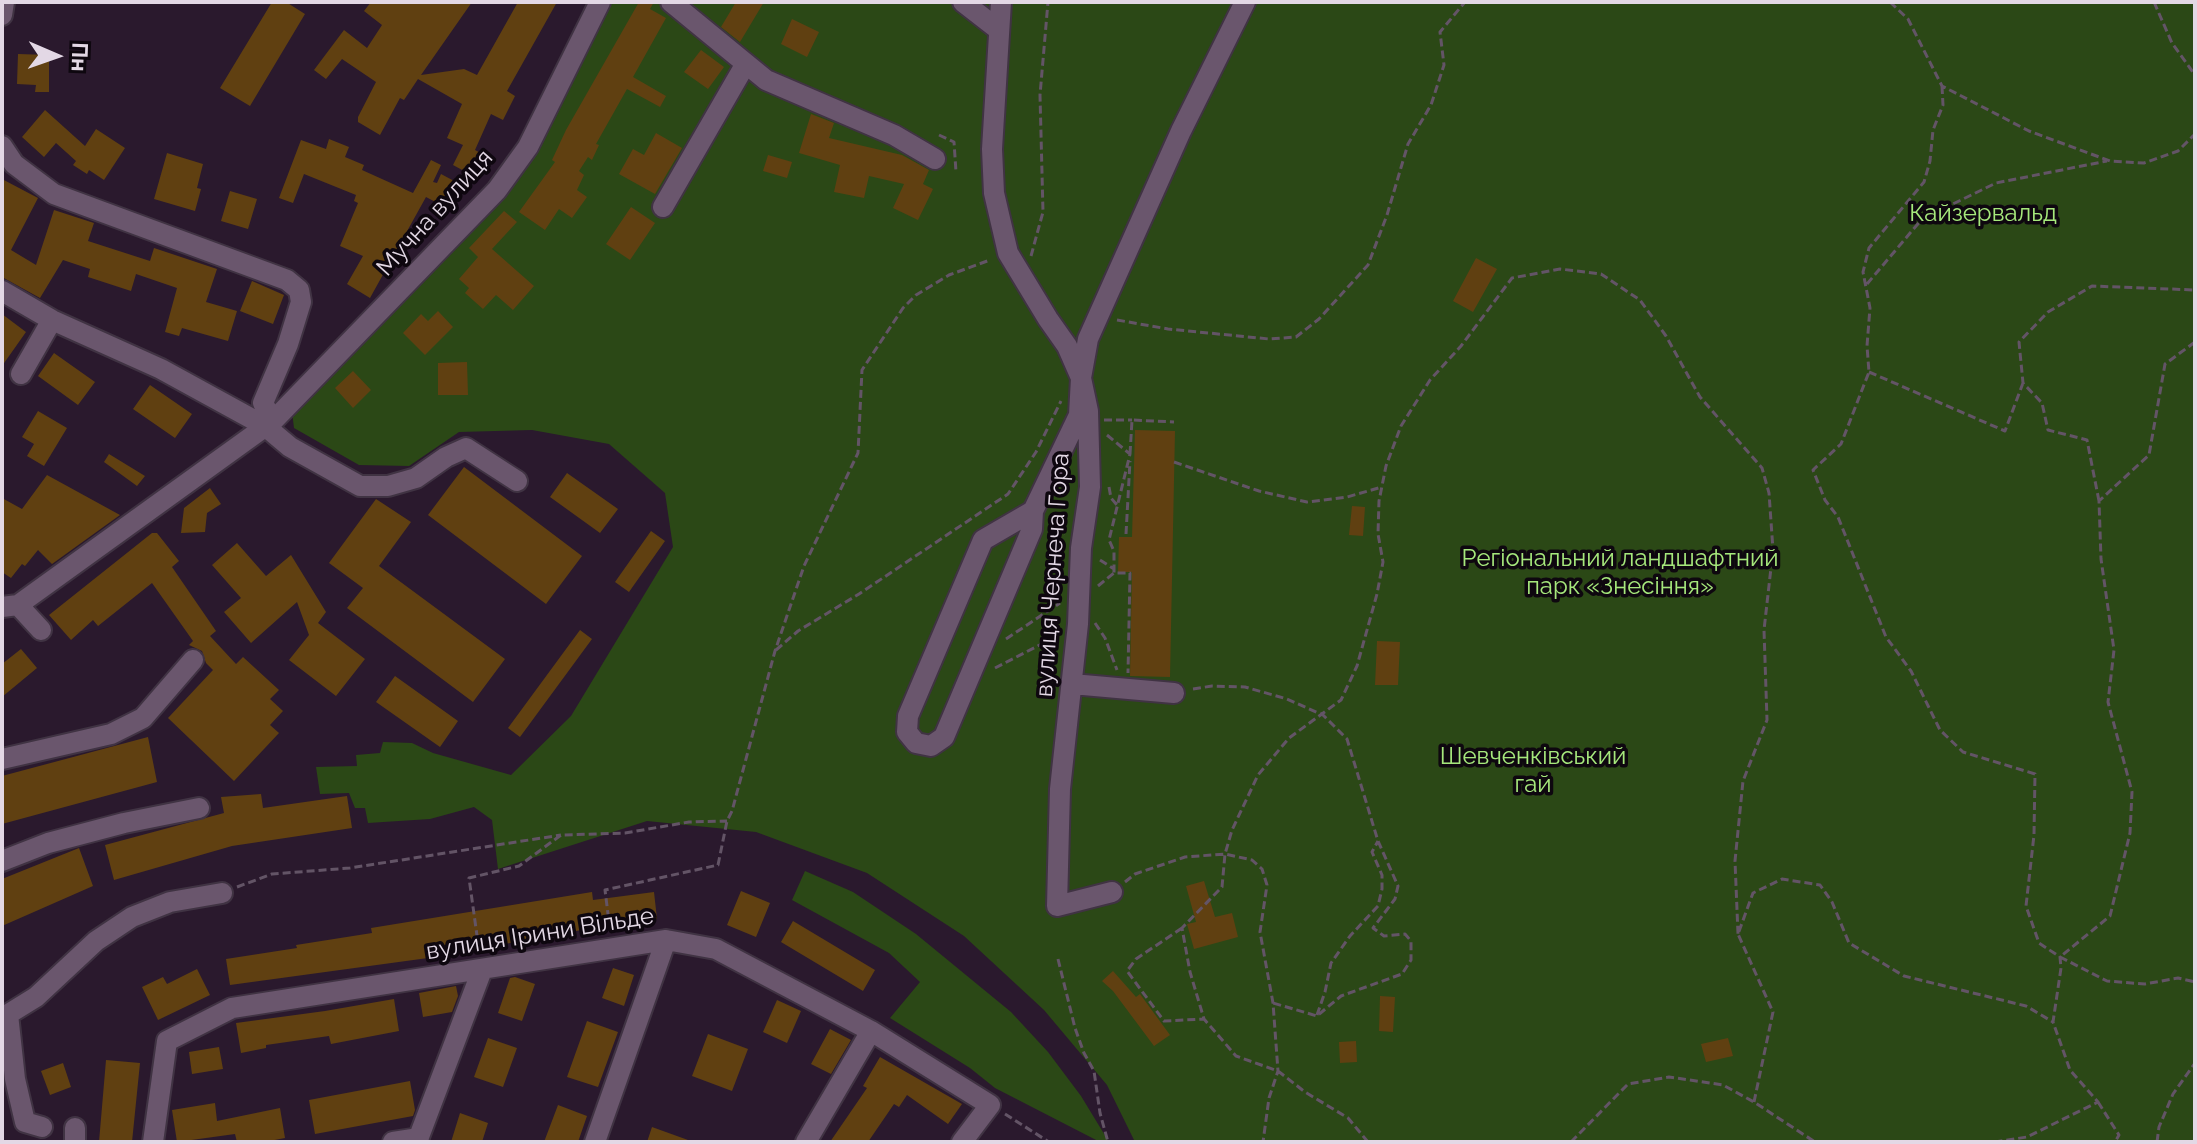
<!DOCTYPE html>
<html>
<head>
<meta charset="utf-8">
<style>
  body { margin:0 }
  #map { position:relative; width:2197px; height:1144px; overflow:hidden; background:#2a192d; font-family:Raleway,sans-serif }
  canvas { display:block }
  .frame { position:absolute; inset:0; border:4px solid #e3d8e5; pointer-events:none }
  .north { position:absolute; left:16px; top:16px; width:80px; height:80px; -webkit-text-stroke:6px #0e070f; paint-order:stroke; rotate:92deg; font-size:22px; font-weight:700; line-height:32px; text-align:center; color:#e3d8e5 }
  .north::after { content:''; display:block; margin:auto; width:28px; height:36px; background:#e3d8e5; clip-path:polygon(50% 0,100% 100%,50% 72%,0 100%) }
</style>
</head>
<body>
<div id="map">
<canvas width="2197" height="1144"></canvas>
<div class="frame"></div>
<div class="north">Пн</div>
</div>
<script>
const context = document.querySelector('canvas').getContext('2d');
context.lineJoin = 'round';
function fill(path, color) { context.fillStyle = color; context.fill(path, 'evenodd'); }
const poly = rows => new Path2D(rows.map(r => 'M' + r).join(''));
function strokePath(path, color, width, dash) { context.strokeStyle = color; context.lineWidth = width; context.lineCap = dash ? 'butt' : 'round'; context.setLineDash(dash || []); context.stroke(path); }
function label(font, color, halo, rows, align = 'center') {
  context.font = font + ' Raleway,sans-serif'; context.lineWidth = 7; context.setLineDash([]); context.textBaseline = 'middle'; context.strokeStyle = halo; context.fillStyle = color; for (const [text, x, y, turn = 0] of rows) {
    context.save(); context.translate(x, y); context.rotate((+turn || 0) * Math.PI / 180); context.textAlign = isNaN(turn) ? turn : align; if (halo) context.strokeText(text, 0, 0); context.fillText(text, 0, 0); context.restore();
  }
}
fill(poly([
  [611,2,2195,2,2195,1142,1135,1142,1107,1085,1044,1010,964,936,867,873,756,832,647,821,498,869,492,820,474,807,430,819,368,823,365,808,355,808,349,793,320,794,316,767,357,766,356,755,380,753,383,742,412,743,433,753,511,775,571,716,673,547,665,493,609,444,532,430,459,432,409,466,359,465,294,428,292,412,473,229,583,54],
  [805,871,853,892,916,934,1011,1012,1048,1052,1081,1096,1109,1142,1100,1142,995,1088,970,1068,890,1018,920,982,889,953,792,900]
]), '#2b4816');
fill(poly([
  [272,2,286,2,305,14,250,106,220,88],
  [371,2,472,2,421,75,464,69,477,75,518,2,557,2,507,91,515,96,503,120,491,114,475,150,488,157,477,178,453,165,463,145,447,138,462,104,418,79,404,100,400,98,380,135,358,122,358,117,376,82,342,59,326,79,314,70,344,30,367,48,382,25,364,11],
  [639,2,654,2,650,9,666,18,633,77,666,96,660,107,627,89,596,144,599,145,592,160,588,157,579,171,584,175,577,190,587,197,572,218,559,209,545,230,519,212,555,162,552,160,566,130],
  [736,2,764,2,740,42,721,27],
  [792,19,819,32,807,57,781,44],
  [701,50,724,67,708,89,684,72],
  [18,54,49,55,49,92,35,92,36,85,17,84],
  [45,110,85,146,96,129,125,148,104,180,89,170,87,174,73,165,76,161,56,143,44,157,22,137],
  [811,114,834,123,829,138,902,155,929,170,923,184,933,189,918,220,893,208,904,184,869,176,864,198,834,192,840,165,799,153],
  [656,133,682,148,655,194,619,174,633,149,644,155],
  [329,139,349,147,345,157,364,165,362,170,413,193,431,160,441,165,433,182,437,183,441,174,456,182,443,206,426,197,370,298,347,284,363,256,340,246,358,203,354,201,356,195,304,174,293,203,279,198,301,140,326,149],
  [167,153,203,164,197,188,201,189,195,211,154,199],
  [768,155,792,162,787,178,763,171],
  [2,179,38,198,11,250,36,265,54,210,94,223,88,241,150,261,154,248,217,269,206,302,237,311,228,341,182,328,179,336,165,332,177,288,136,274,131,291,88,277,90,269,63,260,40,298,2,277],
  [230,191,257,199,248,229,221,221],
  [631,207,655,223,630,260,606,244],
  [504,211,517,222,492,249,534,286,513,310,496,295,483,309,465,293,469,288,459,279,478,257,469,248],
  [1476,258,1497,269,1473,312,1453,301],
  [252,281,284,295,273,324,240,311],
  [438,311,453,327,425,355,403,333,421,314,428,321],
  [2,314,26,332,2,366],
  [54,353,95,382,78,405,38,376],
  [467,362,468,395,438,395,438,363],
  [353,371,371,390,353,408,335,388],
  [150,385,192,414,175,438,133,409],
  [38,411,67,428,44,466,27,456,34,444,22,437],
  [1135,430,1175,431,1170,677,1130,676,1132,572,1118,572,1119,537,1132,537],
  [109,454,145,476,137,486,104,462],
  [464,467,582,556,546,604,428,515],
  [567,473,618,509,600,533,550,497],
  [47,475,120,515,52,564,38,550,25,566,22,564,11,578,2,572,2,498,22,509],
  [210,488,221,504,207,513,205,532,181,533,184,508],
  [376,499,411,522,379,566,505,659,473,702,347,608,363,588,329,563],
  [1352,506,1365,507,1363,536,1349,535],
  [651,531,665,541,629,592,615,582],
  [152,533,157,533,179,561,172,567,216,631,210,636,236,664,243,657,279,690,270,699,283,711,270,725,279,733,234,781,168,718,213,670,206,663,202,651,189,645,193,641,152,583,98,626,93,620,71,640,49,615],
  [237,543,266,576,291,555,326,612,318,623,365,659,336,696,289,660,309,635,297,602,251,643,224,612,241,598,212,565],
  [580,630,592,639,520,737,508,728],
  [1377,641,1400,642,1398,685,1375,685],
  [21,649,37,668,2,697,2,664],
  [395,676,458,721,440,747,376,702],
  [148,737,157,782,2,824,2,776],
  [261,794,263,808,347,796,352,828,232,846,114,880,105,845,224,813,221,797],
  [79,848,93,886,2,926,2,879],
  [1204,881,1215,917,1232,913,1238,937,1194,949,1187,924,1196,922,1186,886],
  [741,891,770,903,756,937,727,925],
  [592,892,593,900,654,892,657,919,598,927,428,958,230,985,226,959,297,948,296,945,372,933,371,928],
  [793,921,875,970,863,991,781,942],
  [613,968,634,975,624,1006,602,998],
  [197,969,210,995,158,1020,142,987,163,977,167,984],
  [1113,971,1136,997,1140,994,1170,1035,1154,1046,1113,991,1102,981],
  [515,977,535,984,522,1021,498,1013,510,978],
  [456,986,458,996,452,1012,423,1017,419,993],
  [1380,996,1395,997,1393,1032,1379,1031],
  [394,999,399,1031,331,1044,329,1036,266,1045,266,1048,241,1053,236,1023,325,1011],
  [777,1000,801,1011,787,1043,763,1032],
  [587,1021,618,1032,598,1087,567,1077],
  [830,1029,851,1040,831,1074,811,1064],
  [708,1034,748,1049,732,1091,692,1076],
  [488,1038,517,1048,503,1087,474,1077],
  [1728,1038,1733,1056,1706,1062,1701,1044],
  [1356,1041,1357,1062,1340,1063,1339,1042],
  [219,1047,223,1069,192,1074,189,1052],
  [880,1057,962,1104,948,1124,907,1095,899,1107,894,1104,868,1142,830,1142,867,1088,863,1086],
  [106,1060,140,1063,132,1142,99,1142],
  [63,1063,71,1087,50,1095,41,1071],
  [410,1081,415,1110,413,1116,315,1134,309,1100],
  [215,1103,217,1121,280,1108,285,1138,264,1142,237,1142,235,1134,177,1142,172,1110],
  [558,1105,587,1116,578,1142,544,1142],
  [460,1113,488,1123,482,1142,451,1142],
  [652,1127,688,1140,688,1142,647,1142]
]), '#604011');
const minor = poly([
  [671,2,766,80,894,135,935,159],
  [963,2,999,30],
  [1001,2,992,149,994,193,1008,253,1048,319,1067,346,1081,378,1088,411,1090,487,1081,548,1078,624,1060,789,1057,906,1112,892],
  [2,15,4,2],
  [2,146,14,164,54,194,287,280,299,290,301,302,288,344,263,403,273,421],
  [663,207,745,65],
  [2,291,52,320,161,369,265,426,290,447,360,486,388,486,416,478,446,457,466,448,517,481],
  [21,374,52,320],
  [1033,511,983,540,908,716,907,732,916,743,931,746,944,737,1032,529,1033,511,1079,415,1081,378,1088,339,1181,131,1245,2],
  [18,605,41,630],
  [2,607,18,605,273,421,497,190,528,147,600,2],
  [1072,684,1174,693],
  [2,759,111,734,143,718,193,660],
  [2,861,48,843,124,823,199,808],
  [8,1014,15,1079,25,1122,42,1127],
  [2,1018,36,997,96,941,132,917,170,902,222,893],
  [75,1128,75,1142],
  [153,1142,167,1041,232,1008,666,940,716,949,871,1031,990,1105,962,1142],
  [393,1142,419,1138],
  [417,1142,482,970],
  [595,1142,666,940],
  [806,1142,871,1031]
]);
strokePath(minor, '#403343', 24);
strokePath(poly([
  [1890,2,1908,19,1942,86,2029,131,2110,161,2144,163,2178,151,2195,134],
  [2154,2,2172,43,2195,75],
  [1942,86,1943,105,1933,130,1930,161,1924,182,1869,248,1863,272,1870,308,1867,346,1869,372,1841,444,1813,470,1825,500,1838,517,1886,637,1911,671,1940,730,1963,752,2035,774,2034,835,2026,906,2039,943,2060,957,2061,968,2053,1022,2070,1070,2098,1102,2027,1137,1995,1142],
  [939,135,954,142,956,172],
  [1031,256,1043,212,1040,95,1048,2],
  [1867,284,1922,219,1996,183,2107,161],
  [1117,320,1168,329,1269,339,1296,337,1319,319,1368,265,1387,215,1408,144,1431,105,1444,65,1440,32,1465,2],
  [2195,342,2165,364,2149,455,2099,501,2101,559,2114,650,2108,702,2132,792,2130,833,2110,916,2060,957,2107,981,2145,984,2178,978,2195,982],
  [1869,372,2005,431,2023,383],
  [1104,420,1132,420],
  [1107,435,1130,454,1109,540,1114,551,1114,573,1130,573,1128,673],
  [1130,454,1132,420,1174,422],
  [1174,462,1259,491,1307,502,1347,497,1382,487],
  [1109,487,1111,498,1117,505],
  [2099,501,2087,440,2048,430,2042,403,2023,383,2019,342,2048,312,2092,286,2195,290],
  [1055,527,1064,535],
  [1126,534,1130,461],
  [1100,560,1114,569],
  [1098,586,1114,573],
  [1095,623,1105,638,1117,670],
  [1006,639,1060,603],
  [776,650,798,631,859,594,1008,494,1036,452,1061,401],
  [995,668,1057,636],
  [1193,689,1212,686,1245,687,1287,699,1323,715,1347,739,1378,841,1398,886,1395,899,1373,928,1384,936,1405,934,1411,941,1411,960,1402,974,1341,996,1317,1016,1273,1003],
  [1125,882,1135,874,1185,857,1225,854,1252,860,1262,869,1267,885,1260,932,1273,1003,1278,1071,1269,1098,1263,1142],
  [237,887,272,874,350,868,561,835],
  [1182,928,1136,959,1127,971,1164,1021,1204,1019],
  [610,930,605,890,718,865,727,821,732,811,775,651,804,566,858,453,862,370,903,308,916,295,949,275,990,260],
  [479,950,469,878,519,866,561,835,625,833,689,822,727,821],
  [1058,959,1075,1028,1084,1053,1094,1071,1100,1113,1108,1142],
  [1317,1015,1325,992,1331,963,1350,936,1378,906,1382,889,1382,875,1372,852,1378,841],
  [1754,1102,1773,1012,1738,934,1753,893,1782,879,1820,885,1832,902,1849,943,1904,976,2026,1006,2053,1022],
  [2098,1102,2119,1135,2115,1142],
  [1005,1114,1049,1142],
  [1368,1142,1348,1118,1305,1092,1278,1071,1236,1056,1204,1019,1190,972,1182,928,1222,887,1225,854,1232,830,1258,775,1289,738,1341,700,1357,666,1377,594,1383,562,1378,534,1379,501,1386,466,1401,426,1430,380,1461,346,1512,278,1560,269,1601,274,1640,300,1666,336,1700,397,1762,468,1769,493,1773,550,1764,630,1767,720,1743,781,1735,861,1738,934],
  [1571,1142,1628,1084,1669,1077,1723,1085,1754,1102,1815,1142],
  [2157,1142,2159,1127,2173,1094,2195,1063]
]), '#635466', 3, [8, 4]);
strokePath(minor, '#6a566d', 20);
label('24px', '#e3d8e5', '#0e070f', [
  ["Мучна вулиця",435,213,-48],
  ["вулиця Чернеча Гора",1053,575,-86],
  ["вулиця Ірини Вільде",540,934,-9]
]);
label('24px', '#a6e87c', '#0e070f', [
  ["Кайзервальд",1983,214],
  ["Регіональний ландшафтний",1620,559],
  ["парк «Знесіння»",1620,587],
  ["Шевченківський",1533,757],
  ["гай",1533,785]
]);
</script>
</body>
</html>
